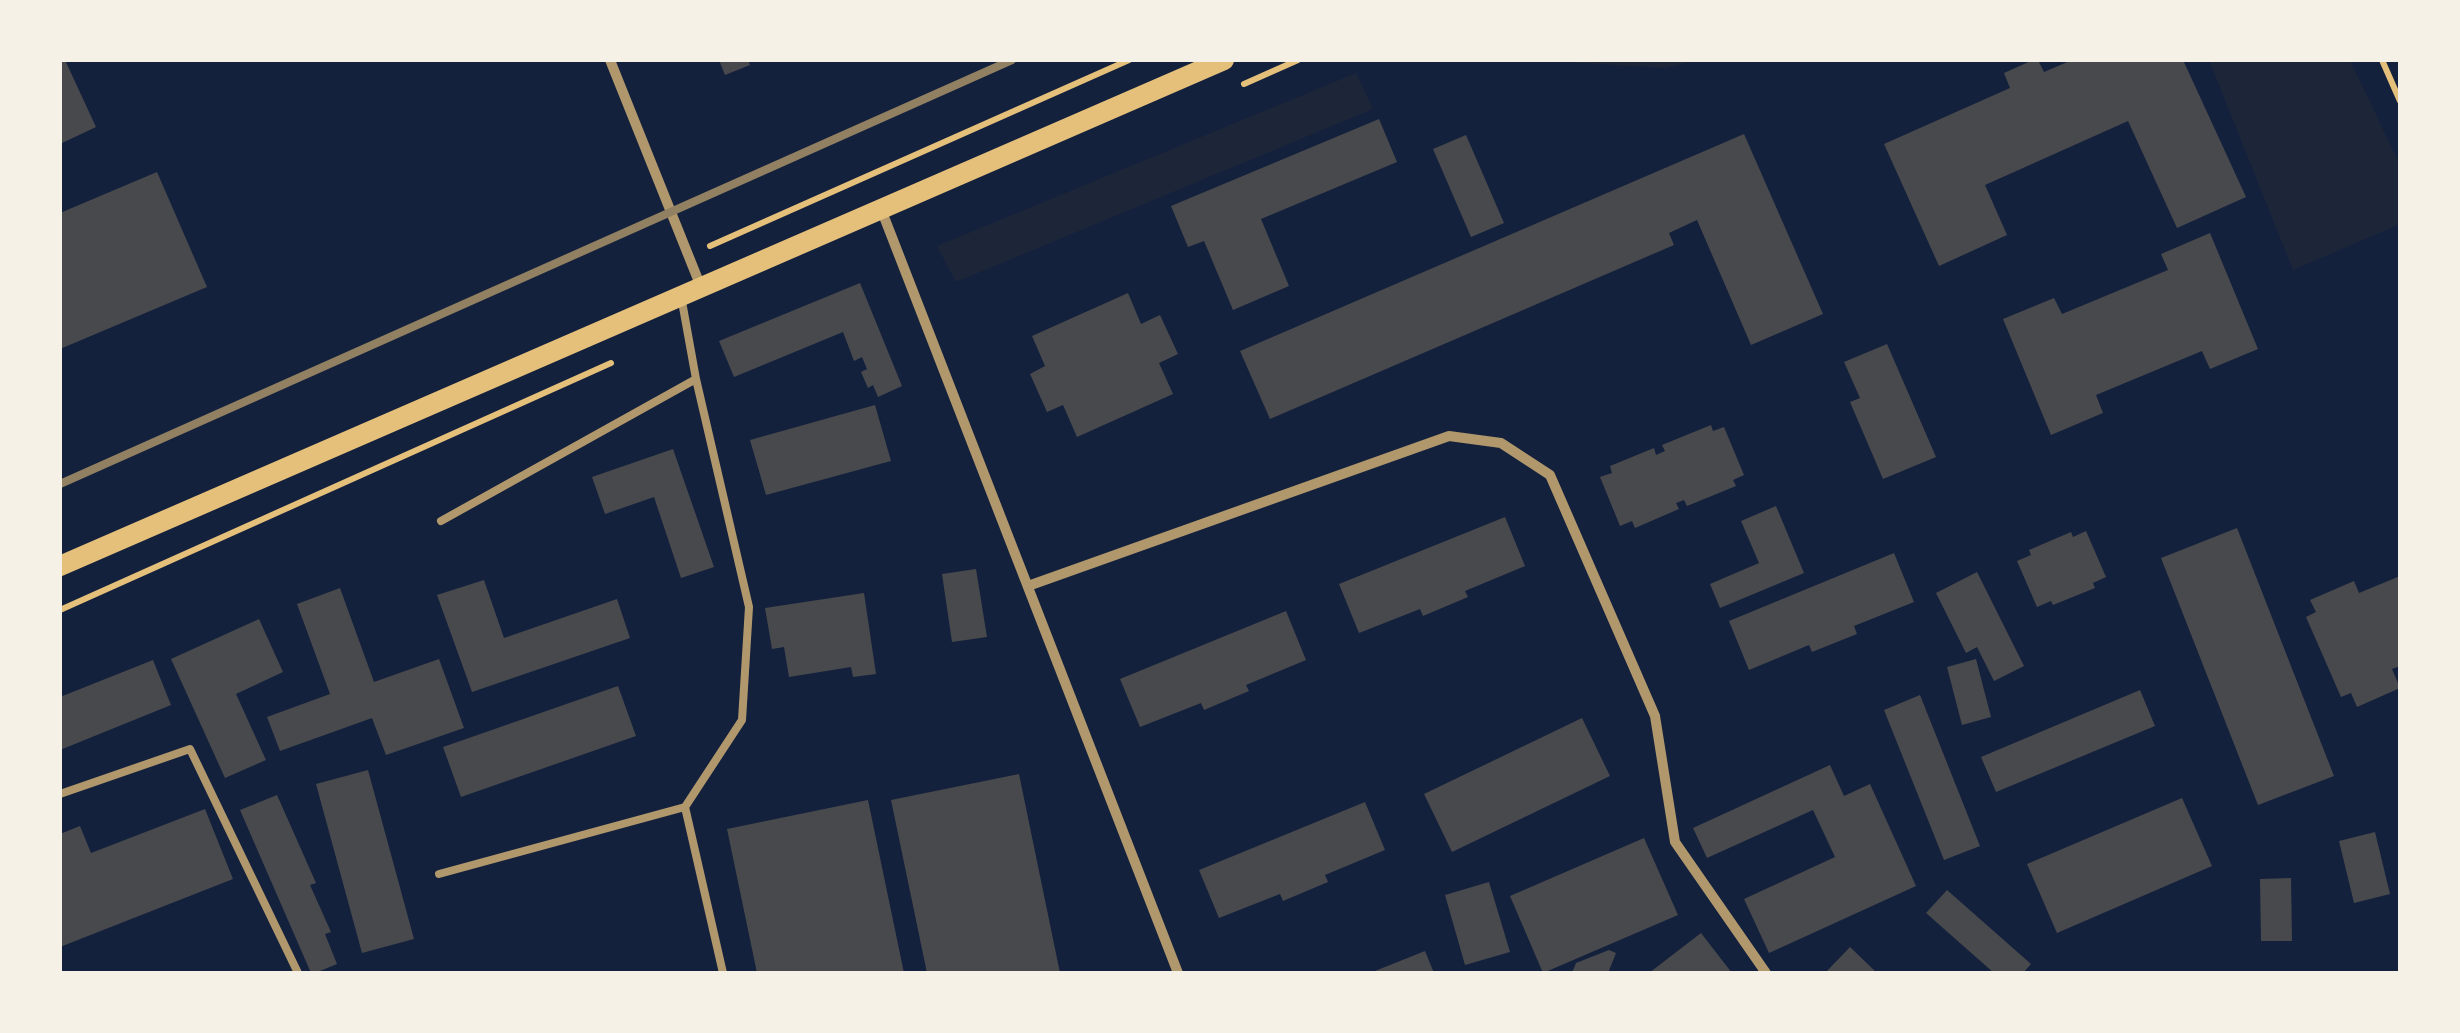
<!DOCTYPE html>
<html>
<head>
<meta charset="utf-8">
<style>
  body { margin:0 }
  #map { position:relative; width:2460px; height:1033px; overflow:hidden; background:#14213d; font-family:"Sofia Sans Condensed",sans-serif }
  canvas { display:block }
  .frame { position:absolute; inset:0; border:62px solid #f6f1e7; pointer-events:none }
</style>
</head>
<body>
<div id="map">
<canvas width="2460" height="1033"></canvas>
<div class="frame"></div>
</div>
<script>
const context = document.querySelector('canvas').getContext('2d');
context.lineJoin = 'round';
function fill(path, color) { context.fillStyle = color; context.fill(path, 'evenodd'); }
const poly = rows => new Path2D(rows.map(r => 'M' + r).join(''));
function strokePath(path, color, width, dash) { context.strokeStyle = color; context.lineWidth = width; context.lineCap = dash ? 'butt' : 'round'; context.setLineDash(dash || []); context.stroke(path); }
fill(poly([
  [1533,60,1697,60,1665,68],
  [2209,60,2350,60,2400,165,2400,224,2293,270],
  [1356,73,1373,109,956,282,937,246]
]), '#1d2539');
fill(poly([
  [60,60,65,60,96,127,60,144],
  [719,60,748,60,750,65,725,75],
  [2033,60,2038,60,2044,72,2072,60,2183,60,2246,197,2177,228,2128,121,1985,185,2007,235,1939,266,1884,144,2010,88,2004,73],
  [1379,119,1397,162,1261,219,1289,286,1233,310,1204,241,1188,247,1171,206],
  [1744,134,1823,314,1751,345,1697,220,1669,233,1674,245,1270,419,1240,351],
  [1466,135,1504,223,1471,237,1433,149],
  [157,172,207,287,60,349,60,213],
  [2210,233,2258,349,2210,369,2202,351,2096,395,2103,413,2051,435,2003,319,2054,298,2062,314,2168,270,2161,254],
  [860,283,902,386,878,397,873,385,868,388,861,372,867,369,862,357,854,361,843,332,734,377,719,341],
  [1128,293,1141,324,1160,315,1178,354,1159,363,1173,394,1077,437,1063,405,1047,412,1030,374,1045,366,1032,336],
  [1887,344,1936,457,1883,479,1850,402,1860,398,1844,362],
  [875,405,891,461,766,495,750,440],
  [1711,425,1713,431,1724,427,1744,475,1733,480,1736,486,1687,506,1684,500,1676,503,1679,509,1635,528,1632,521,1620,526,1600,477,1612,473,1610,466,1654,448,1656,455,1665,451,1662,445],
  [673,449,714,567,681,578,654,497,605,514,592,477],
  [1776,506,1804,573,1720,608,1710,584,1759,563,1741,521],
  [1505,517,1525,566,1465,591,1468,597,1423,616,1420,609,1359,633,1339,584],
  [2237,528,2334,776,2258,805,2161,558],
  [2086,531,2106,577,2093,583,2095,588,2053,605,2051,601,2037,607,2017,561,2031,555,2029,550,2071,532,2073,537],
  [1894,553,1914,602,1854,626,1857,634,1812,652,1809,645,1749,670,1729,621],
  [976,569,987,637,952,642,942,574],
  [1977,572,2024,666,1994,681,1977,647,1966,653,1936,593],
  [2400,576,2400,666,2392,669,2400,688,2357,707,2351,693,2341,697,2306,617,2316,612,2310,600,2354,581,2359,593],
  [484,580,504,638,617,599,630,638,472,692,437,595],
  [340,588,374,682,439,659,464,728,386,755,372,718,280,751,267,717,330,694,297,604],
  [864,593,876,674,853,677,851,667,789,677,784,647,772,649,765,608],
  [1286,611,1306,660,1246,685,1249,691,1204,710,1201,703,1140,727,1120,679],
  [259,619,283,672,236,694,266,760,225,778,171,659],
  [1976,659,1991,717,1962,725,1947,667],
  [153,660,171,705,60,750,60,697],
  [618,686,636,736,461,797,443,747],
  [2140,690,2155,726,1996,792,1981,757],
  [1920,695,1980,846,1944,860,1884,710],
  [1582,718,1610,776,1452,852,1424,794],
  [1830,765,1844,796,1870,784,1916,886,1769,953,1744,899,1835,857,1813,810,1707,858,1693,828],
  [368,770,414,939,362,953,316,784],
  [1019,774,1060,973,927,973,891,800],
  [277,795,316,883,310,885,331,932,325,934,337,964,315,973,311,973,240,810],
  [2182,798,2212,866,2057,933,2027,864],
  [868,800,904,973,757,973,727,829],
  [1365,802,1385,850,1325,875,1328,882,1283,901,1280,894,1219,918,1199,870],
  [205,809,233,879,60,947,60,834,80,826,91,853],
  [2375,832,2390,894,2354,903,2339,841],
  [1644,838,1678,915,1543,973,1510,896],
  [2291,878,2292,941,2261,941,2260,879],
  [1489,882,1510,952,1465,965,1445,895],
  [1947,890,2031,964,2023,973,1994,973,1926,913],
  [1701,933,1732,973,1649,973],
  [1850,947,1877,973,1825,973],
  [1609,950,1616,953,1608,973,1572,973,1576,963],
  [1425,951,1434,973,1370,973]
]), '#48494c');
strokePath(poly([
  [2382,60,2400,101],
  [1244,84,1298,60],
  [710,246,1129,60],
  [60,610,611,363]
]), '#e5c07b', 6);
strokePath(poly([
  [681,296,696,379,749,607,742,720,685,807,723,973],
  [441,521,696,379],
  [60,794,190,749,298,973],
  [439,874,685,807]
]), '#b1986c', 8);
strokePath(poly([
  [610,60,701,287],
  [881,209,1178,973],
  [1028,586,1449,436,1501,443,1550,475,1655,716,1675,842,1766,973]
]), '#b1986c', 10);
strokePath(poly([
  [60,566,1224,60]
]), '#e5c07b', 20);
strokePath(poly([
  [60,484,1012,60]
]), '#918062', 8);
</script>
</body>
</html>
